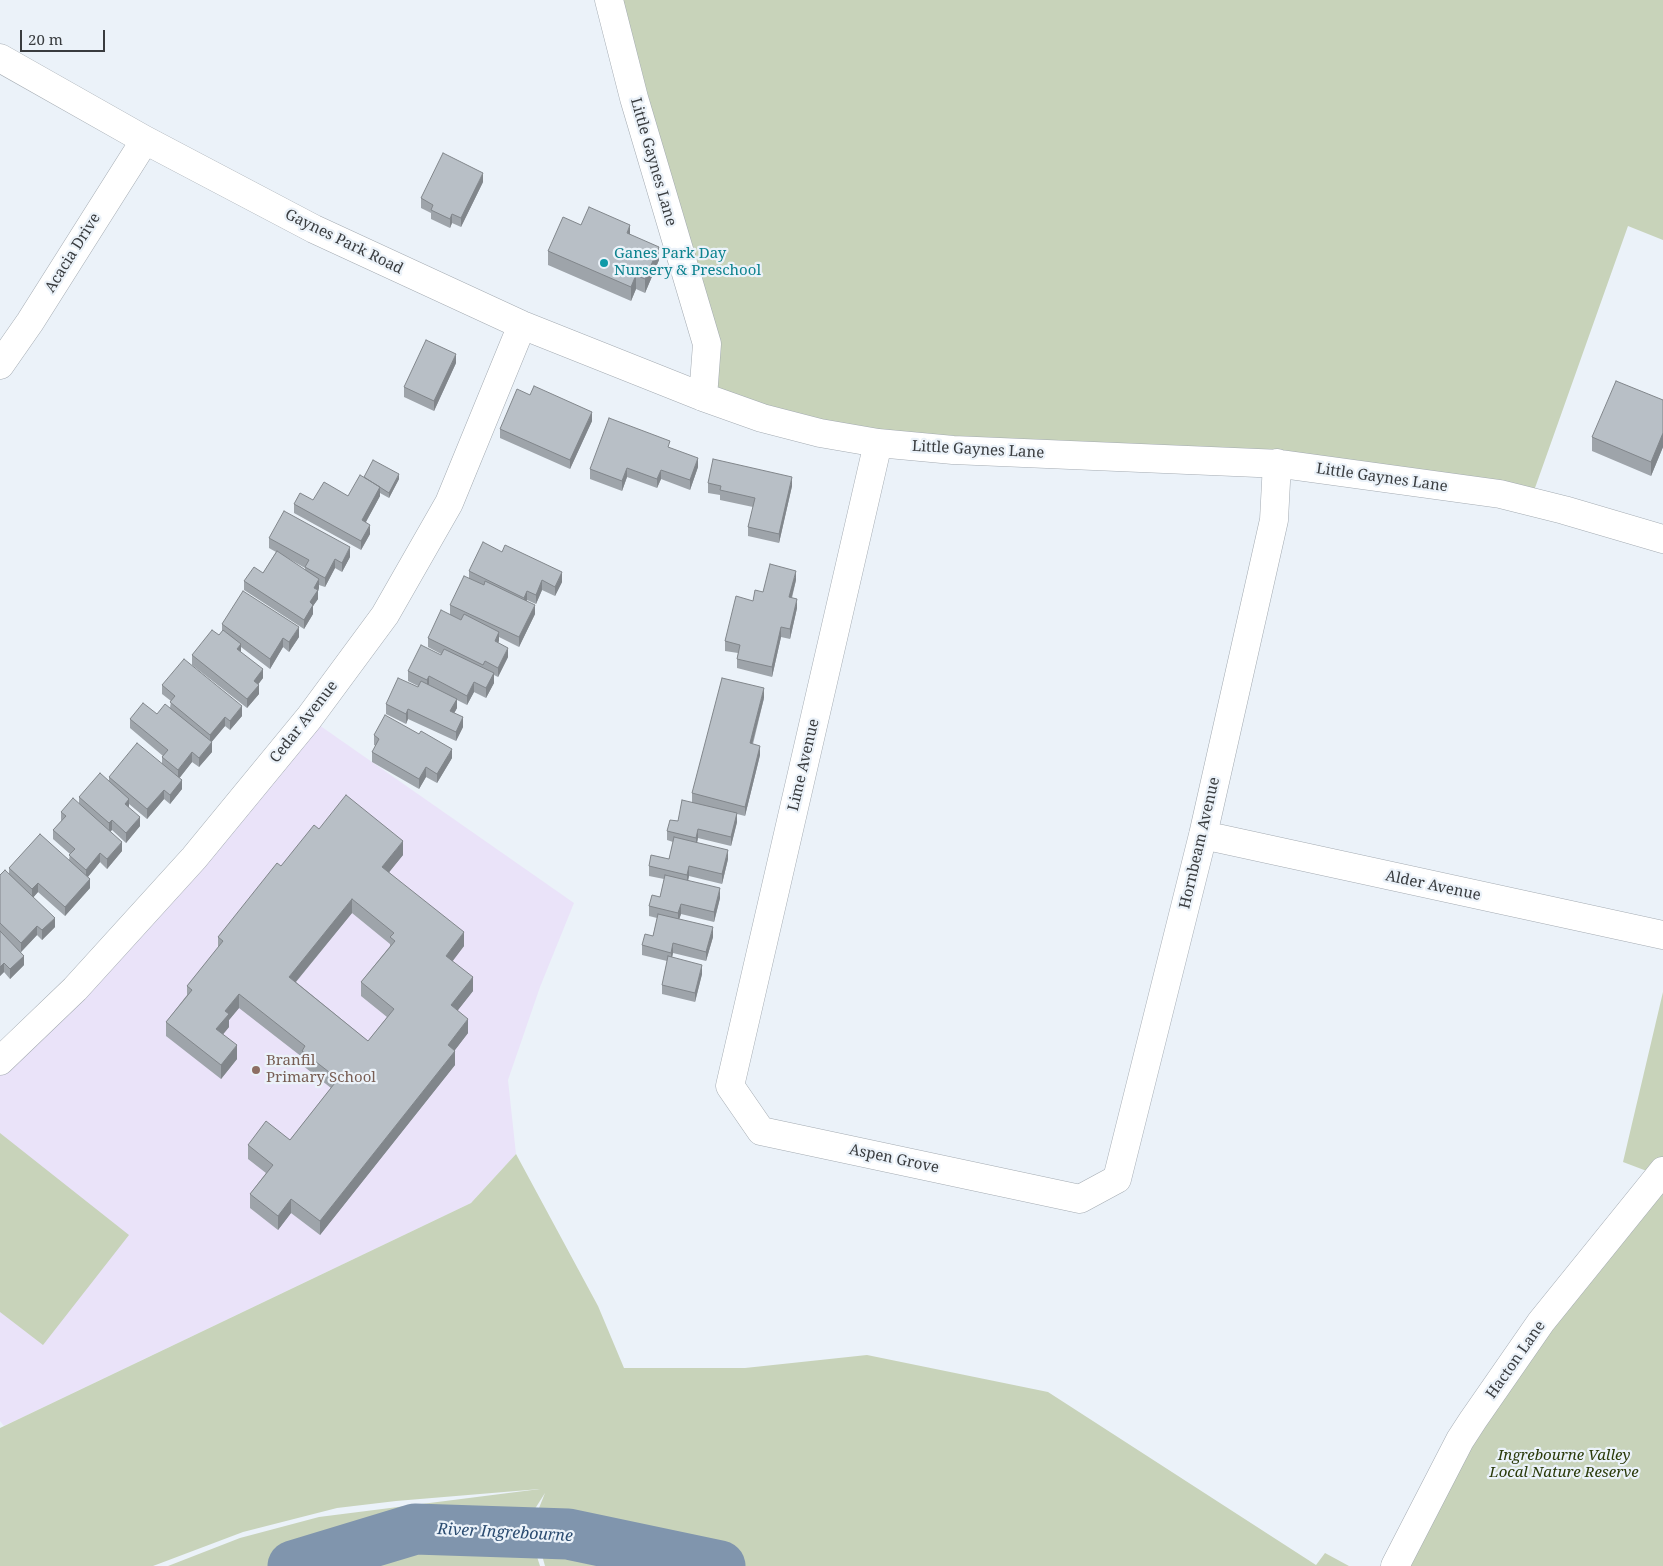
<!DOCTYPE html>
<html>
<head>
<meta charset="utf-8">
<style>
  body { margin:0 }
  #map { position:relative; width:1663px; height:1566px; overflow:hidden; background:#ebf2f9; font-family:"Noto Serif",serif }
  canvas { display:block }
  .scale { position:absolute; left:20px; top:30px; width:85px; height:22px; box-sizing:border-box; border:2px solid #393c3f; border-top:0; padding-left:6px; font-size:15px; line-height:18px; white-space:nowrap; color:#393c3f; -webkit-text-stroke:4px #ebf2f9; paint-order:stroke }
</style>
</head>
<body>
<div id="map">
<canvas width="1663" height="1566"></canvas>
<div class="scale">20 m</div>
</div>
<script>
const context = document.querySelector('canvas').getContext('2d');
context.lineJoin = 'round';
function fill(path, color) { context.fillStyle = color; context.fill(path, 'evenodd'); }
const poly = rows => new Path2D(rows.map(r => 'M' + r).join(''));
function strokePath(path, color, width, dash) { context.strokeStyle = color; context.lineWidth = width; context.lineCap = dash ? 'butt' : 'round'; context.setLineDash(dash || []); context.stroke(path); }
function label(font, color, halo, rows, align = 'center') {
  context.font = font + ' "Noto Serif",serif'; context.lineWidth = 4.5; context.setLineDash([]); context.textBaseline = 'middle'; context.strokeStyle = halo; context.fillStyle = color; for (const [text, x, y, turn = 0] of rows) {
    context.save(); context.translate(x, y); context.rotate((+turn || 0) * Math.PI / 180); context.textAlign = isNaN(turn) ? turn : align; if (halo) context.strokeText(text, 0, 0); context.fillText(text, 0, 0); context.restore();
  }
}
fill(poly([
  [309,718,574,903,540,987,508,1080,516,1154,471,1203,4,1426,0,1421,0,1061]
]), '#eae3f9');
fill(poly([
  [609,0,1663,0,1663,240,1628,226,1530,502,1500,494,953,450,703,397,707,344],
  [1663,992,1663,1566,1395,1566,1460,1440,1660,1176,1623,1162],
  [0,1133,129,1235,43,1345,0,1312],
  [516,1154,598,1306,624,1368,745,1368,867,1355,1048,1392,1316,1565,1325,1553,1349,1566,545,1566,533,1523,545,1493,526,1523,540,1566,168,1566,240,1538,319,1517,540,1489,396,1501,337,1508,243,1532,153,1566,0,1566,0,1428,471,1203]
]), '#c8d3ba');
strokePath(poly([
  [293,1566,415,1529,568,1534,720,1566]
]), '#8095ad', 51);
const minor = poly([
  [609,0,634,98,707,344,703,397],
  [0,58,145,140,314,229,522,325,703,397,762,418,820,433,878,443,953,450,1281,464,1500,494,1564,510,1663,539],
  [0,365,30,322,145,140],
  [878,443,730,1086,761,1131,1080,1199,1117,1179,1203,835,1274,520,1277,463],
  [1203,835,1663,935],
  [0,1061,75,989,194,858,309,718,385,615,449,503,522,325],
  [1395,1566,1460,1440,1473,1420,1541,1322,1663,1171]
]);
strokePath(minor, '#a4abb2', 29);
strokePath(minor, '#fff', 28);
fill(poly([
  [483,182,461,227,452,223,450,228,431,219,431,213,421,208,421,198],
  [581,225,630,234,659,260,645,293,636,289,631,301,548,265,548,251],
  [456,363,434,411,404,397,404,387],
  [1663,400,1663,447,1651,476,1592,451,1592,437],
  [592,421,570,469,500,438,500,429],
  [670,448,698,467,690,490,661,479,657,488,627,477,622,491,590,479,590,469],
  [364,477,399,479,389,498,380,493,380,496,366,522,370,534,361,550,294,513,294,504,348,496],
  [708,483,792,486,779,543,748,536,748,527,753,507,720,500,720,495,708,493],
  [269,538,350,557,342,572,335,568,325,587,319,585,319,588,318,591,318,599,313,606,313,614,304,629,244,590,244,581,263,573,276,552,269,548],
  [284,556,305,568,305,570],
  [469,571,562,582,555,596,542,590,536,604,527,600,527,601,535,614,519,647,499,637,498,643,508,657,498,677,494,675,494,683,486,698,474,692,467,705,457,700,457,708,454,713,463,727,456,741,408,719,406,724,386,714,386,704,418,687,418,686,408,681,408,671,441,655,441,654,428,647,428,638,461,620,450,615,450,605,469,578],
  [796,580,792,598,797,608,790,639,781,637,772,677,737,668,737,659,738,653,725,651,725,641,753,601,763,592],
  [222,624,299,637,289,652,283,647,270,669,241,647,241,652,263,678,258,684,259,694,247,708,192,665,192,655,219,635,222,632],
  [162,685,242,716,230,730,225,726,211,742,212,752,199,767,192,762,179,778,182,789,170,804,164,799,147,819,129,804,129,808,140,826,126,843,112,830,110,831,122,851,107,869,100,862,88,877,90,888,65,916,38,892,33,897,55,927,42,940,37,935,21,952,24,965,10,979,4,972,0,976,0,875,9,873,9,868,69,860,70,854,53,839,53,830,61,821,61,812,79,804,79,797,109,780,109,777,162,763,162,757,163,756,130,728,130,719,157,714,170,708,171,701,162,694],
  [764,698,753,744,760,755,745,816,737,814,737,822,731,846,698,838,697,843,728,859,722,884,689,876,688,881,720,898,714,922,681,914,679,919,713,937,706,961,673,953,672,957,702,974,695,1002,662,994,662,985,667,961,642,955,642,945,653,936,657,918,649,916,649,906,660,897,664,879,649,876,649,866,669,859,673,842,667,840,667,831,678,821,692,802,692,793],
  [374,735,452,758,437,783,426,777,419,789,372,762,372,752,376,746,374,745],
  [319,829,403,855,389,872,464,946,452,961,473,991,457,1011,468,1033,455,1050,455,1065,320,1235,291,1213,278,1230,250,1208,250,1194,266,1173,248,1159,248,1145,290,1140,331,1088,302,1065,302,1057,239,1008,229,1020,229,1027,223,1034,237,1059,221,1079,166,1036,166,1022,187,995,187,986,218,948,218,937,281,866],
  [352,913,390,944,390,946,361,982,361,996,387,1017,368,1041,296,982]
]), '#9ea4aa');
fill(poly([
  [483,173,483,182,461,227,461,218],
  [452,214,452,223,450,228,450,219],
  [630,225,630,239,627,233],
  [659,247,659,260,645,293,645,279],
  [636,275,636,289,631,301,631,287],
  [456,354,456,363,434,411,434,401],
  [592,412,592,421,570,469,570,460],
  [1663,433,1663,447,1651,476,1651,462],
  [698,458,698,467,690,490,690,480],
  [627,468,627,477,622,491,622,481],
  [661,470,661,479,657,488,657,479],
  [399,474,399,479,389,498,389,493],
  [792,477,792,486,779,543,779,534],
  [380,487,380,496,362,529,362,520],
  [370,525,370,534,361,550,361,541],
  [350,547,350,557,342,572,342,563],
  [335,559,335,568,325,587,325,578],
  [796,571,796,580,789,607,789,597],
  [562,572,562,582,555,596,555,587],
  [319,579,319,588,318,591,318,599,313,606,313,614,304,629,304,620,314,588],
  [542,580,542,590,536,604,536,595],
  [527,591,527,600,524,607,524,598],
  [797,599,797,608,790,639,790,629],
  [535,605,535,614,519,647,519,637],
  [299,627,299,637,289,652,289,642],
  [781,627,781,637,772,677,772,667],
  [499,632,499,641,495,651,495,641],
  [283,638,283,647,270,669,270,659],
  [241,644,241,653,237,649],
  [508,648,508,657,498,677,498,668],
  [263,669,263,678,254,690,254,681],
  [494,673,494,683,486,698,486,688],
  [429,676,429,686,427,690,427,680],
  [474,682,474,692,467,705,467,696],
  [259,685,259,694,247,708,247,699],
  [764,688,764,698,750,752,750,743],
  [457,699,457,708,450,721,450,711],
  [242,706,242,716,230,730,230,721],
  [408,709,408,719,406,724,406,714],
  [225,717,225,726,210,744,210,735],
  [463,717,463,727,456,741,456,732],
  [212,742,212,752,199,767,199,758],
  [760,746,760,755,745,816,745,807],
  [452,749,452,758,437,783,437,774],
  [192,752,192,762,178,780,178,770],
  [426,767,426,777,419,789,419,779],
  [182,780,182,789,170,804,170,795],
  [164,790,164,799,147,819,147,809],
  [129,799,129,808,125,804],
  [737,813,737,822,731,846,731,837],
  [140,817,140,826,126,843,126,833],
  [112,820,112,830,109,833,109,823],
  [698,829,698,838,696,847,696,838],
  [403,841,403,855,382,881,382,867],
  [122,842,122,851,107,869,107,859],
  [728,850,728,859,722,884,722,874],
  [100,853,100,862,86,879,86,870],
  [689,866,689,876,687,885,687,875],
  [90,879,90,888,65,916,65,907],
  [38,883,38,892,32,899,32,889],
  [720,888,720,898,714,922,714,912],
  [352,899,352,913,289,990,289,977],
  [681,904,681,914,678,923,678,913],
  [55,918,55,927,42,940,42,930],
  [37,926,37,935,21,952,21,943],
  [713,927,713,937,706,961,706,952],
  [464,932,464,946,446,970,446,956],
  [673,943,673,953,671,962,671,953],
  [24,956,24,965,10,979,10,969],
  [4,963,4,972,0,976,0,967],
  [702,965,702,974,695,1002,695,993],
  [473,977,473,991,451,1019,451,1005],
  [239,994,239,1008,229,1020,229,1027,216,1043,216,1029,225,1011],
  [468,1019,468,1033,448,1059,448,1045],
  [237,1045,237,1059,221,1079,221,1065],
  [455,1051,455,1065,320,1235,320,1221],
  [291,1199,291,1213,278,1230,278,1216]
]), '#81868b');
const building = poly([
  [443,153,483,173,461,218,452,214,450,219,431,210,433,205,421,198,443,153],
  [589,207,630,225,627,233,659,247,645,279,636,275,631,287,548,251,563,217,581,225,589,207],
  [426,340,456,354,434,401,404,387,426,340],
  [1616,381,1663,400,1663,433,1651,462,1592,437,1616,381],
  [534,386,592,412,570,460,500,429,517,389,530,395,534,386],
  [609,418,670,441,668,447,698,458,690,480,661,470,657,479,627,468,622,481,590,469,609,418],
  [713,459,792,477,779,534,748,527,755,498,720,490,721,486,708,483,713,459],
  [373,460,399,474,389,493,364,477,373,460],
  [360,475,380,487,362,520,370,525,361,541,294,504,300,493,313,500,324,482,348,496,360,475],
  [284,511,350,547,342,563,335,559,325,578,305,567,309,560,269,538,284,511],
  [483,542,502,552,505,545,562,572,555,587,542,580,536,595,527,591,524,598,469,571,483,542],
  [277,551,319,579,314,588,318,590,310,602,313,605,304,620,244,581,254,567,263,573,277,551],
  [770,564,796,571,789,597,797,599,790,629,781,627,772,667,737,659,740,645,725,641,736,596,753,601,755,590,763,592,770,564],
  [464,576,484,585,485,581,535,605,519,637,450,605,464,576],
  [243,591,299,627,289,642,283,638,270,659,222,624,243,591],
  [441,610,461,620,464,614,499,632,495,641,508,648,498,668,485,661,483,665,428,638,441,610],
  [212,630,219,635,223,630,241,644,237,649,263,669,254,681,259,685,247,699,192,655,212,630],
  [421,645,441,655,444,649,494,673,486,688,474,682,467,696,429,676,427,680,408,671,421,645],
  [184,659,242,706,230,721,225,717,210,735,170,702,175,696,162,685,184,659],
  [398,678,418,687,421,681,457,699,450,711,463,717,456,732,408,709,406,714,386,704,398,678],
  [722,678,764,688,750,743,760,746,745,807,692,793,722,678],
  [143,703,157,714,165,704,212,742,199,758,192,752,178,770,162,757,168,750,130,719,143,703],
  [385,715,419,734,421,731,452,749,437,774,426,767,419,779,372,752,379,739,374,735,385,715],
  [137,743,182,780,170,795,164,790,147,809,109,777,137,743],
  [100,773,129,799,125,804,140,817,126,833,112,820,109,823,79,797,100,773],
  [346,795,403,841,382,867,464,932,446,956,473,977,451,1005,468,1019,448,1045,455,1051,320,1221,291,1199,278,1216,250,1194,273,1165,248,1145,266,1121,290,1140,338,1079,302,1051,305,1046,239,994,225,1011,229,1014,216,1029,237,1045,221,1065,166,1022,192,990,187,986,223,941,218,937,277,863,281,866,314,825,319,829,346,795],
  [352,899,394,933,390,937,395,941,361,982,394,1009,368,1041,289,977,352,899],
  [73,798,122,842,107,859,100,853,86,870,69,855,75,849,53,830,66,816,61,812,73,798],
  [682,800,737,813,731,837,698,829,696,838,667,831,670,820,678,821,682,800],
  [40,834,90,879,65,907,38,883,32,889,9,868,40,834],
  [674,837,728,850,722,874,689,866,687,875,649,866,651,855,669,859,674,837],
  [5,870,55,918,42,930,37,926,21,943,0,923,0,875,5,870],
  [665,875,720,888,714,912,681,904,678,913,649,906,652,895,660,897,665,875],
  [658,914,713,927,706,952,673,943,671,953,642,945,645,934,653,936,658,914],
  [0,931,24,956,10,969,4,963,0,967,0,931],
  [668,956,702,965,695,993,662,985,668,956]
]);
fill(building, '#b8bfc6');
strokePath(building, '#81868b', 1);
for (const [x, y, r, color] of [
  [604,263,5,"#0f9aa8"],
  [256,1070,5,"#8d6e63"]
]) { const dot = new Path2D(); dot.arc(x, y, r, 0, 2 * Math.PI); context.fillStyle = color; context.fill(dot); strokePath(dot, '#ebf2f9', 2); }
label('15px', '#393c3f', '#ebf2f9', [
  ["Little Gaynes Lane",653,162,74],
  ["Gaynes Park Road",344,242,26],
  ["Acacia Drive",73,253,-58],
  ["Little Gaynes Lane",978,450,3],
  ["Little Gaynes Lane",1382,478,8],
  ["Cedar Avenue",304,722,-52],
  ["Lime Avenue",804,765,-77],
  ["Hornbeam Avenue",1200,843,-77],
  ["Alder Avenue",1433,886,12],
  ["Aspen Grove",894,1159,12],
  ["Hacton Lane",1516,1360,-55]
]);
label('15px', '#0d838f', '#ebf2f9', [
  ["Ganes Park Day",614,254],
  ["Nursery & Preschool",614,271]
], 'left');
label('15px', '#785e54', '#ebf2f9', [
  ["Branfil",266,1061],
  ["Primary School",266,1078]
], 'left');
label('italic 15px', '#2a3a0a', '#ebf2f9', [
  ["Ingrebourne Valley",1564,1456],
  ["Local Nature Reserve",1564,1473]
]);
label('italic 16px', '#2b4c71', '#ebf2f9', [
  ["River Ingrebourne",505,1533,3]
]);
</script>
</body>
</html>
